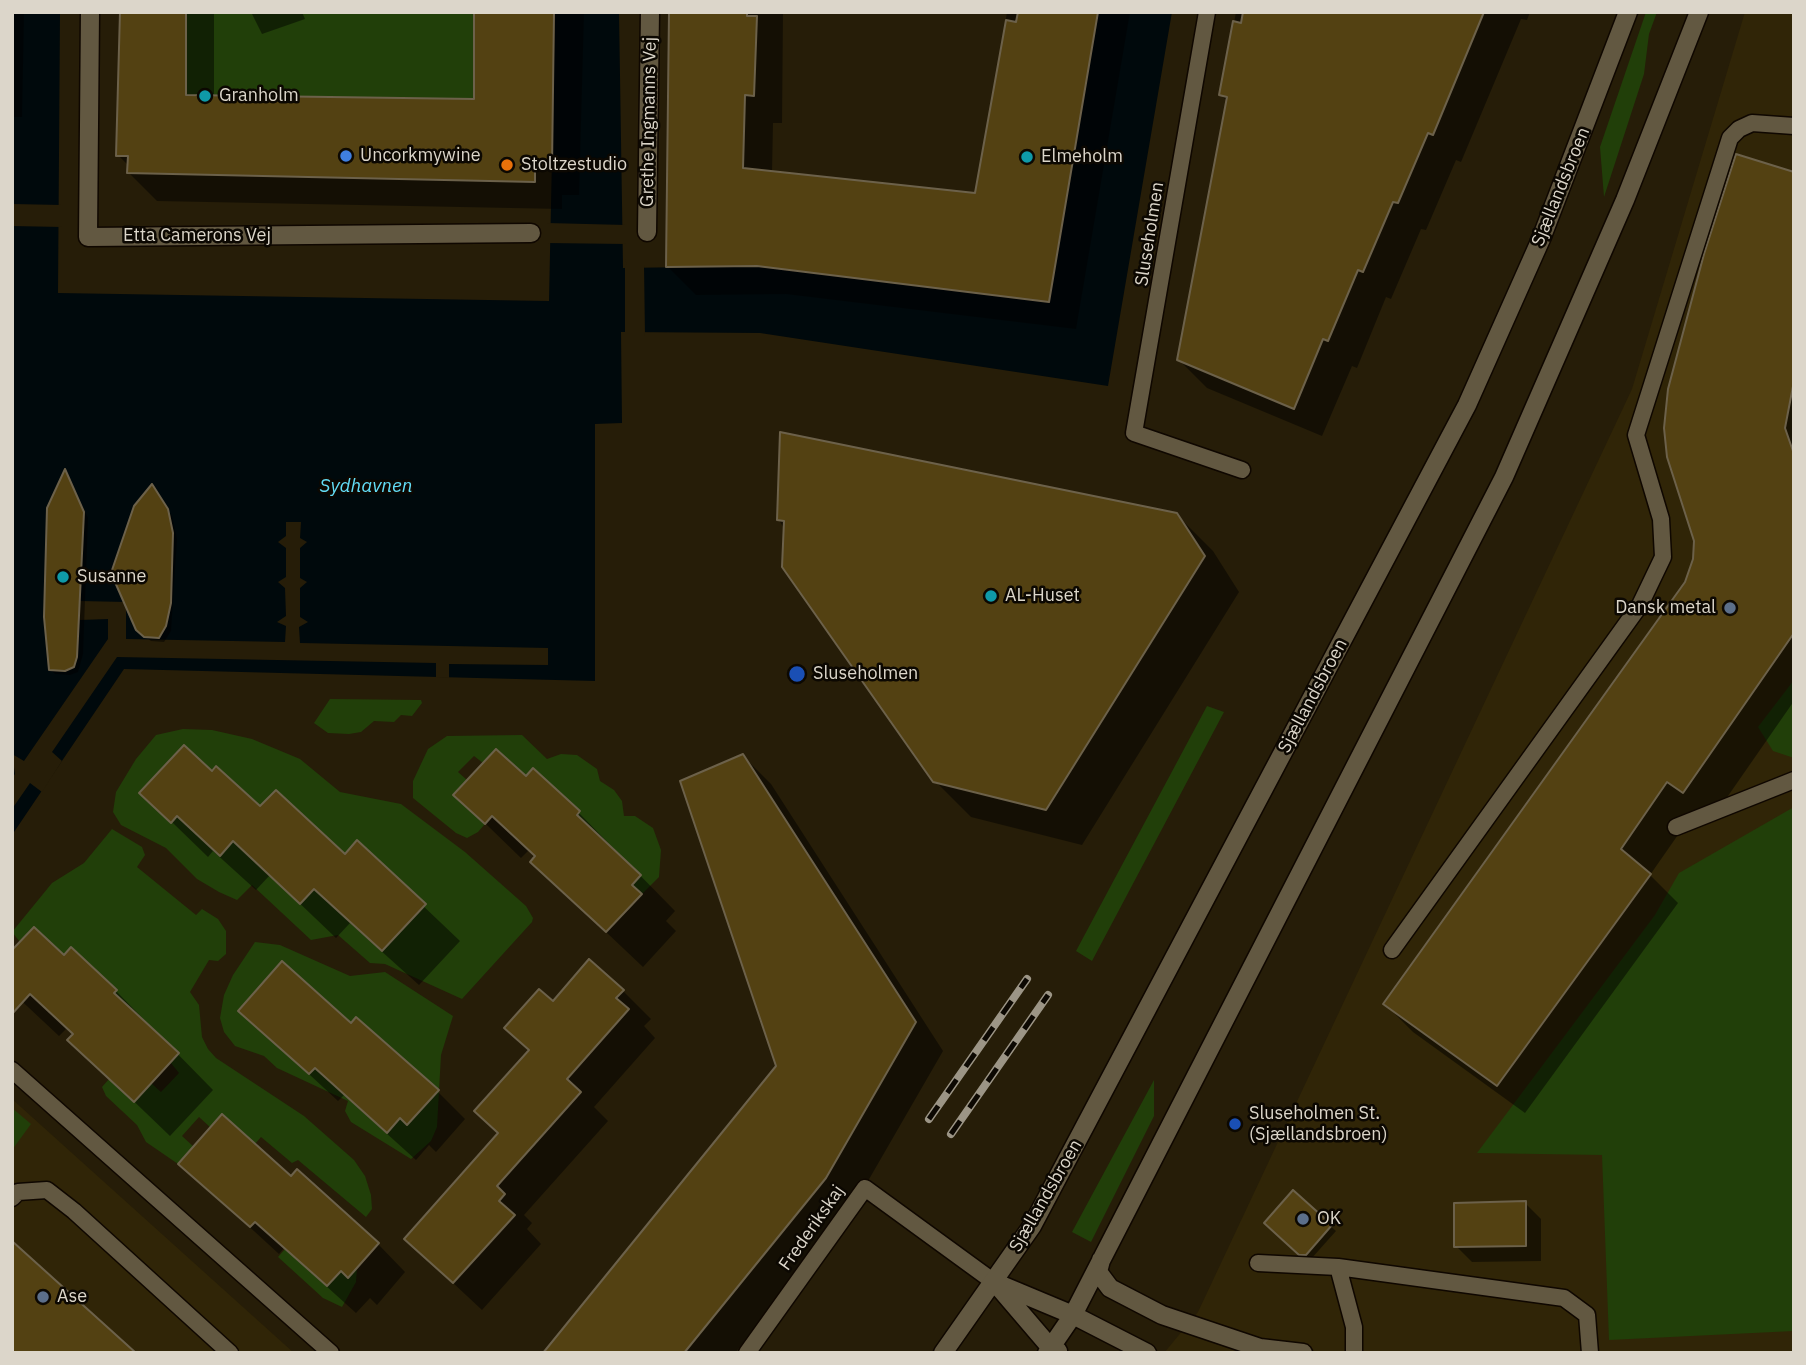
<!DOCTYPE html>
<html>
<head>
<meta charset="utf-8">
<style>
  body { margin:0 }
  #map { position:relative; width:1806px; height:1365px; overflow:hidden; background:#261d08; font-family:"IBM Plex Sans",sans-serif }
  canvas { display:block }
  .frame { position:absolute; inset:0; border:14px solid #dcd6ca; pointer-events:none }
</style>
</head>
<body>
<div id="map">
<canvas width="1806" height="1365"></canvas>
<div class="frame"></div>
</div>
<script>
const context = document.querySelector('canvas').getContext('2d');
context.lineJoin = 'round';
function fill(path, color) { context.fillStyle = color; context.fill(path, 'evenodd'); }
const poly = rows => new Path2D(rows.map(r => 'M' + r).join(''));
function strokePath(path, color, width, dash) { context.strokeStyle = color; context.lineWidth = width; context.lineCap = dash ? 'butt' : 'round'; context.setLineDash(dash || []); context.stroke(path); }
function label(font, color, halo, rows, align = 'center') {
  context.font = font + ' "IBM Plex Sans",sans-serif'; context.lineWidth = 5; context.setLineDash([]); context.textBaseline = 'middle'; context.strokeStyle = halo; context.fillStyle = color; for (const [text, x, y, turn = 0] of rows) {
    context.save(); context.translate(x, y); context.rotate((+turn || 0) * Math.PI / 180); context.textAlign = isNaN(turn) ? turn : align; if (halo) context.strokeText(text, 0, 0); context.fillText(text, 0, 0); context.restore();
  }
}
fill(poly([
  [1745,12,1794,12,1794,1353,1164,1353,1198,1312,1632,389],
  [12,1099,294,1353,12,1353]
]), '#302507');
fill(poly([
  [186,12,474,12,474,99,186,95],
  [1646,12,1657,12,1649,34,1644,74,1604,197,1600,147],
  [1794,680,1794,758,1773,751,1758,727],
  [330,699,421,700,422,703,412,716,401,715,394,722,374,721,361,732,349,734,328,733,314,723],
  [1207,706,1224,712,1092,961,1076,951],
  [183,729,212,730,252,739,300,759,340,792,401,804,465,852,526,906,533,918,532,922,462,999,385,964,370,963,338,935,311,940,252,885,237,900,219,892,197,879,166,848,121,825,113,812,116,792,136,759,156,735],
  [522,735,547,759,561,754,577,755,597,769,600,781,614,790,622,801,624,816,635,816,653,828,661,850,659,877,642,894,632,885,641,875,577,815,579,811,526,776,496,749,483,763,474,756,458,772,467,780,454,795,485,824,478,832,467,838,456,833,413,798,413,781,428,749,447,736],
  [1794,807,1794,1331,1609,1340,1602,1155,1477,1153,1655,915,1679,873],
  [112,829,142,847,145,855,137,867,196,915,202,909,218,919,226,931,226,954,218,961,209,960,190,992,199,1005,202,1037,208,1049,216,1058,304,1116,354,1160,365,1176,371,1195,372,1209,366,1217,298,1160,292,1163,261,1137,255,1144,211,1128,199,1117,182,1136,194,1147,178,1164,146,1142,137,1125,106,1096,102,1087,109,1079,134,1101,151,1083,161,1092,179,1073,114,993,117,989,71,947,64,955,34,927,20,942,12,932,52,883,84,863],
  [255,942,280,945,350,976,385,972,453,1016,441,1055,437,1127,431,1141,411,1159,351,1122,345,1111,348,1101,277,1068,264,1056,235,1046,224,1032,220,1018,224,995,233,975],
  [1154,1080,1154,1116,1091,1242,1072,1232],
  [12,1108,31,1124,12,1150],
  [285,1249,327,1286,341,1271,348,1278,357,1268,356,1282,342,1307,323,1298,278,1257]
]), '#213f09');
fill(poly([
  [12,12,60,12,58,293,549,301,555,12,619,12,623,268,757,266,1048,302,1098,12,1172,12,1108,386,760,333,621,332,622,423,595,424,595,681,124,669,12,835]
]), '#00090c');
fill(poly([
  [12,204,62,205,62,227,12,226],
  [547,223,626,225,626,244,547,243],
  [625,259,627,265,644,265,645,336,625,336],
  [286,522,301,522,300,538,307,542,300,548,300,578,307,582,300,588,300,617,308,622,299,627,300,643,548,648,548,665,449,664,449,678,436,677,436,663,117,657,52,752,62,761,42,792,30,783,12,809,12,778,15,774,12,754,24,761,108,639,108,619,80,620,80,601,126,602,126,639,285,642,286,626,277,622,286,616,285,588,278,582,286,577,286,548,278,542,286,536]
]), '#261d08');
fill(poly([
  [12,12,24,12,22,117,12,117],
  [122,12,214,12,214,97,475,101,476,12,584,12,579,195,562,195,562,209,157,201,129,173,129,166,118,155],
  [251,12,302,12,305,19,262,34],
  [671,12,783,12,782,123,773,123,772,172,977,195,1007,12,1130,12,1076,329,786,294,696,295,668,267],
  [1236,12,1530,12,1527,20,1521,19,1461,162,1456,160,1426,230,1421,229,1391,299,1386,297,1357,368,1352,366,1322,436,1207,388,1179,360,1228,102,1221,95],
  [1794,174,1794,701,1712,819,1696,809,1650,875,1678,903,1525,1113,1413,1032,1385,1004,1686,583],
  [65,472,88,518,83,654,78,672,70,675,55,674,50,669],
  [153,487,172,516,177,539,171,631,164,642,151,641,137,629],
  [1177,515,1213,551,1239,592,1082,845,971,817,935,781,779,520],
  [743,756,771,784,943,1051,853,1207,735,1353,545,1353,778,1066],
  [212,773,260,809,345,856,357,843,460,941,419,985,350,923,336,938,270,875,256,890,213,851,208,857,142,793],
  [526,779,579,813,675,911,666,921,676,931,643,967,532,862,537,857,529,850,521,858,456,795],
  [64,957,116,991,213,1090,170,1136,70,1040,74,1036,66,1029,59,1036,12,992],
  [623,991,651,1019,644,1026,655,1038,594,1107,608,1121,524,1215,532,1223,527,1229,541,1244,482,1310,406,1239,500,1134,530,1052,506,1028,553,1003],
  [241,1011,351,1025,437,1091,465,1119,436,1152,429,1145,416,1160,344,1095,338,1101],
  [181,1164,291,1178,378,1244,405,1272,377,1305,370,1298,356,1313,284,1248,279,1254],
  [1293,1192,1336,1231,1311,1259,1305,1259,1266,1223],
  [1525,1203,1541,1219,1541,1261,1472,1262,1456,1246]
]), '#0007');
const building = poly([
  [120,12,186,12,186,95,474,99,474,12,554,12,552,167,535,167,535,182,127,173,128,156,116,156,120,12],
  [669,12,747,12,747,16,757,16,754,96,745,95,743,168,975,193,1006,20,1016,22,1018,12,1098,12,1049,302,757,266,666,267,669,12],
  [1243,12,1484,12,1433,135,1428,133,1398,203,1393,202,1363,272,1358,270,1328,341,1323,339,1294,409,1177,360,1227,97,1219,95,1233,21,1241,23,1243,12],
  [1736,154,1794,172,1794,381,1785,428,1794,454,1794,633,1683,793,1667,782,1621,849,1651,874,1497,1086,1383,1004,1685,582,1693,559,1694,541,1667,457,1664,428,1668,389,1704,254,1736,154],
  [780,432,1177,513,1205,556,1046,810,933,782,782,567,784,521,777,520,780,432],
  [65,469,84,512,77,657,74,667,65,671,49,670,44,617,47,508,65,469],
  [152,484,168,509,173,533,171,603,166,626,159,638,144,637,136,630,111,573,134,506,152,484],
  [184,745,212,771,216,766,260,806,276,790,345,854,357,840,426,904,382,951,314,889,300,904,233,841,220,856,177,816,171,823,139,793,184,745],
  [496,749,526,776,533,768,580,811,577,815,641,875,632,885,642,894,606,932,530,862,535,856,492,816,485,824,453,795,496,749],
  [743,754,916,1022,826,1178,684,1353,543,1353,776,1066,680,781,743,754],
  [34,927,64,955,71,947,117,990,114,993,179,1053,134,1102,67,1040,73,1034,30,994,12,1014,12,950,34,927],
  [589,959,624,990,616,998,629,1009,567,1079,581,1092,497,1186,505,1194,499,1201,515,1215,453,1283,404,1239,498,1133,474,1111,529,1050,504,1028,539,989,553,1001,589,959],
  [282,961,351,1023,356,1017,439,1090,407,1125,400,1118,387,1133,315,1068,309,1074,238,1011,282,961],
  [222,1114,291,1176,297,1169,379,1243,348,1278,341,1271,327,1286,255,1222,250,1227,178,1164,222,1114],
  [1293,1190,1332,1225,1306,1255,1299,1255,1264,1223,1293,1190],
  [1526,1201,1526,1246,1454,1247,1454,1203,1526,1201],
  [12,1241,136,1353,12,1353,12,1241]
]);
fill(building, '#534112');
strokePath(building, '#6c614a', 2);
const lane = poly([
  [1207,12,1134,433,1242,470],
  [1676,827,1794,780],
  [1392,950,1640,605,1663,557,1661,519,1636,435,1730,138,1739,129,1752,123,1794,126],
  [12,1070,331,1353],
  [12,1198,18,1192,47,1190,74,1211,230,1353],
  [1258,1263,1338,1267],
  [747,1353,865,1188,994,1282],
  [1354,1353,1354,1327,1338,1267,1564,1298,1587,1315,1590,1353]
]);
const street = poly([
  [90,12,88,237,531,233],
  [647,232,650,12]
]);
const secondary = poly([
  [1101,1260,1098,1272,1110,1288,1162,1315,1260,1348,1303,1353],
  [994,1282,1073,1315,1147,1353],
  [997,1285,1050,1347,1058,1351],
  [943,1353,1032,1226,1467,405,1541,239,1628,12],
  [1047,1353,1073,1315,1504,477,1625,200,1699,12]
]);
strokePath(lane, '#0f0700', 19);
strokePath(street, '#0f0700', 21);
strokePath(secondary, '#0f0700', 21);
strokePath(lane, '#625841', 16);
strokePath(street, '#625841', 18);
strokePath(secondary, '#625841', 18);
const rail = poly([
  [929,1119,1027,979],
  [951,1134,1048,995]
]);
strokePath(rail, '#9c9586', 8);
strokePath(rail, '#0c0802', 5, [16]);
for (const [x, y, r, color] of [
  [205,96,7,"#0f9aa8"],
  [346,156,7,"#3f7fe0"],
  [1027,157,7,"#0f9aa8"],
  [507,165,7,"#e8710a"],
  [63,577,7,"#0f9aa8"],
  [991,596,7,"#0f9aa8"],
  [1730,608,7,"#5c6f8a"],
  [797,674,9,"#1a4fb4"],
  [1235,1124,7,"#1a4fb4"],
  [1303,1219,7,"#5c6f8a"],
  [43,1297,7,"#5c6f8a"]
]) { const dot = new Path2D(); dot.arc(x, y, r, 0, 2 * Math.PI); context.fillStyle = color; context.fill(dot); strokePath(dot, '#0c0802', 2.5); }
label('18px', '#dcd6ca', '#0c0802', [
  ["Granholm",219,96],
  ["Uncorkmywine",360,156],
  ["Elmeholm",1041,157],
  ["Stoltzestudio",521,165],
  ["Susanne",77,577],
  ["AL-Huset",1005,596],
  ["Dansk metal",1716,608,"right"],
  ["Sluseholmen",813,674],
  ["Sluseholmen St.",1249,1114],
  ["(Sjællandsbroen)",1249,1135],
  ["OK",1317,1219],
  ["Ase",57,1297]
], 'left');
label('18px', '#dcd6ca', '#0c0802', [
  ["Grethe Ingmanns Vej",649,122,-89],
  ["Sjællandsbroen",1561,187,-68],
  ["Sluseholmen",1150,234,-81],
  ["Etta Camerons Vej",197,236],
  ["Sjællandsbroen",1313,696,-62],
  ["Sjællandsbroen",1046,1196,-60],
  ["Frederikskaj",812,1228,-55]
]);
label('italic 19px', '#63ddf6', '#0c0802', [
  ["Sydhavnen",366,487]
]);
</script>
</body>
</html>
